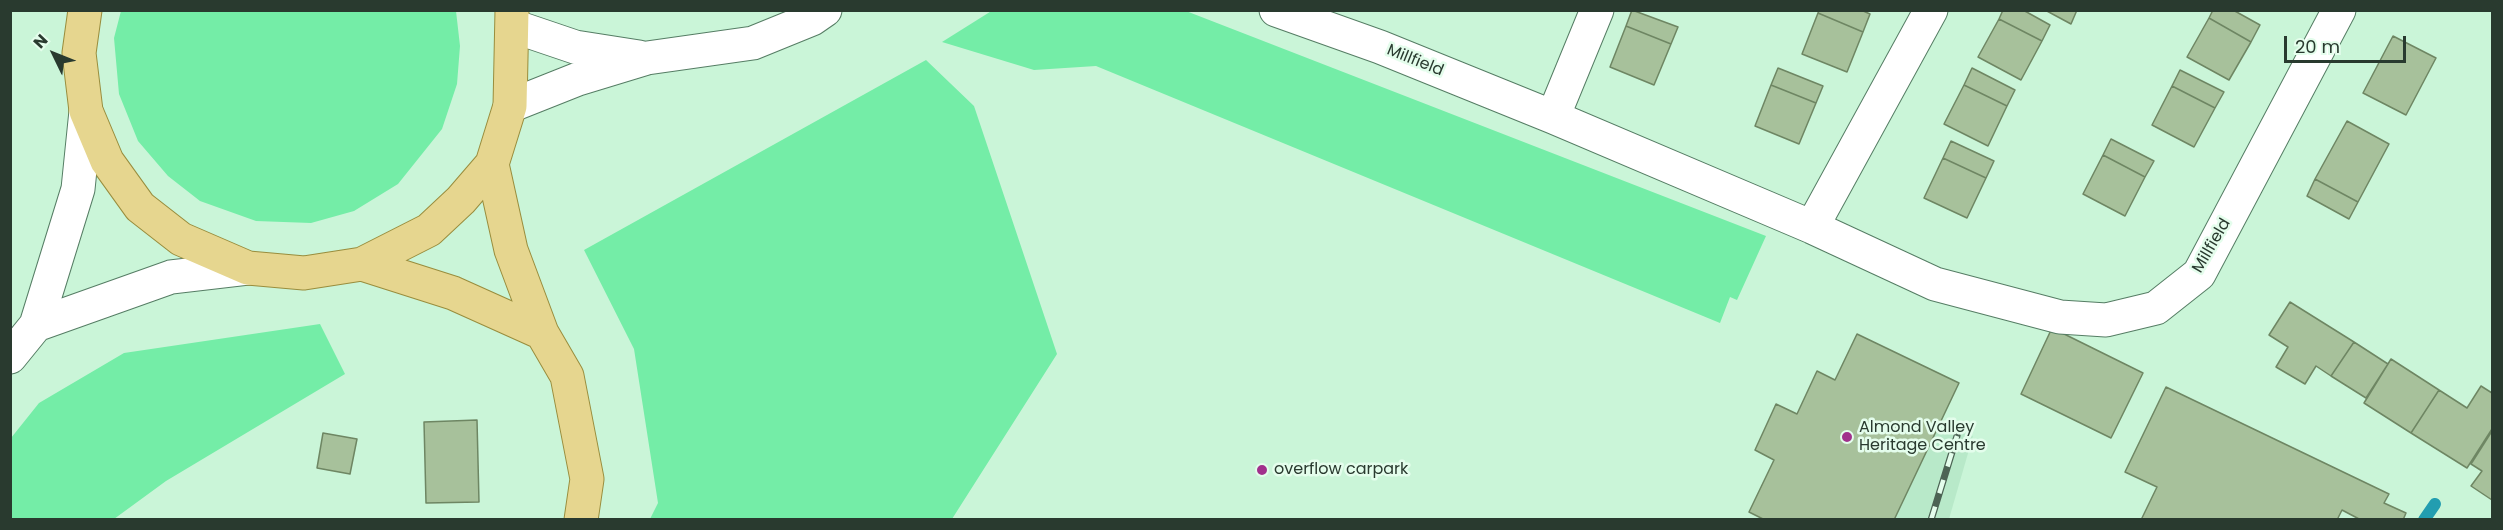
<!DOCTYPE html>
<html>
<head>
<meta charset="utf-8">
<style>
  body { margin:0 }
  #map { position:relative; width:2503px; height:530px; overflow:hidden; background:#caf5d8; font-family:Poppins,sans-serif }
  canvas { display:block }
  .frame { position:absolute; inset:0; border:12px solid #293a2f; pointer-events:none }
  .north { position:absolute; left:24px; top:24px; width:60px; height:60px; -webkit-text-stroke:4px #e4fdec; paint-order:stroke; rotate:313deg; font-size:16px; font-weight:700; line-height:24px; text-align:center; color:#293a2f }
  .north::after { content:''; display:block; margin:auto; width:21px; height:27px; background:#293a2f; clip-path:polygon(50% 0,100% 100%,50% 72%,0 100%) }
  .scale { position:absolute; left:2284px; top:36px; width:122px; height:27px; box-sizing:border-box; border:3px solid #293a2f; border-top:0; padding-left:8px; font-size:18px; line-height:21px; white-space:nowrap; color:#293a2f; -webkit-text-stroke:4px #e4fdec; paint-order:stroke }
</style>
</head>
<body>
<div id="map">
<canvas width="2503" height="530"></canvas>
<div class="frame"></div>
<div class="north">N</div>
<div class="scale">20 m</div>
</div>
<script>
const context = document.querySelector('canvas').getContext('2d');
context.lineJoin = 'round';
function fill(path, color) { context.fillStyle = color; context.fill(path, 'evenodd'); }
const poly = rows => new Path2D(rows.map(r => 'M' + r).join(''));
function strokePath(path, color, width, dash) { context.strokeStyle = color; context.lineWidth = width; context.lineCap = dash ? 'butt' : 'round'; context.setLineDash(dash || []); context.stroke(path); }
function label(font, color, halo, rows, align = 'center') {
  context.font = font + ' Poppins,sans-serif'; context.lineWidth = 5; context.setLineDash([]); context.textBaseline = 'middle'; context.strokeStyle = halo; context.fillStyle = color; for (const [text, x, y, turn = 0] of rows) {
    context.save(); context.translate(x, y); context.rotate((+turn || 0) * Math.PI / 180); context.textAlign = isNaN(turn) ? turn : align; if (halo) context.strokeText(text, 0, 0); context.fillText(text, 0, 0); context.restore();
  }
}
fill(poly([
  [1939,425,1973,436,1949,519,1894,520]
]), '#b8e9c9');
fill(poly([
  [993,10,1186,11,1766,236,1737,300,1730,297,1720,323,1096,66,1034,70,942,42],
  [121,11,456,11,460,46,457,84,442,129,398,184,354,211,311,223,256,221,200,201,168,176,138,141,119,94,114,38],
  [926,60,974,106,1057,354,952,519,650,519,658,503,634,349,584,250],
  [320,324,345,374,166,481,114,519,11,519,11,438,39,403,124,353]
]), '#74eda7');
strokePath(poly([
  [2424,520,2435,504]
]), '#229db0', 12);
const building = poly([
  [1632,10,1678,27,1671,44,1626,26,1632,10],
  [1819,10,1861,10,1870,14,1863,32,1818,13,1819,10],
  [2003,10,2023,10,2050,25,2042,41,1999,19,2003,10],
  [2045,10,2077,10,2071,24,2045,10],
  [2213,10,2233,10,2260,25,2251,42,2209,18,2213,10],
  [1818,13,1863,32,1847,72,1802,54,1818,13],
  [2209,18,2251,42,2229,80,2187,57,2209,18],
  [1999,19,2042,41,2021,80,1978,57,1999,19],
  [1626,26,1671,44,1654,85,1610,67,1626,26],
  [2393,36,2436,58,2406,115,2363,93,2393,36],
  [1778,68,1823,86,1816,103,1771,85,1778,68],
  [1972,68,2015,90,2007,106,1964,85,1972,68],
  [2180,70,2224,92,2215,108,2172,86,2180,70],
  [1771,85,1816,103,1799,144,1755,126,1771,85],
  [1964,85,2007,106,1988,146,1944,124,1964,85],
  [2172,86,2215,108,2194,147,2152,125,2172,86],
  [2347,121,2389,144,2358,202,2315,179,2347,121],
  [2111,139,2154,161,2145,177,2103,155,2111,139],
  [1951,141,1994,161,1986,178,1943,158,1951,141],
  [2103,155,2145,177,2125,216,2083,194,2103,155],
  [1943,158,1986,178,1967,218,1924,198,1943,158],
  [2315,179,2358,202,2349,219,2307,196,2315,179],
  [2290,302,2354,342,2331,376,2316,366,2305,384,2276,367,2288,347,2269,335,2290,302],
  [2052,328,2143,373,2111,438,2021,394,2052,328],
  [1857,334,1959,383,1894,520,1765,520,1749,512,1774,460,1755,450,1776,404,1797,414,1817,371,1835,380,1857,334],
  [2354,342,2388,364,2366,398,2331,376,2354,342],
  [2391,359,2439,390,2411,433,2364,403,2391,359],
  [2481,386,2492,393,2492,429,2467,468,2411,433,2439,390,2467,408,2481,386],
  [2166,387,2389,494,2384,503,2406,513,2403,520,2361,520,2342,510,2337,520,2141,520,2157,487,2125,472,2166,387],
  [477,420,479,502,426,503,424,422,477,420],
  [2492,431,2492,500,2471,486,2482,471,2471,464,2492,431],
  [323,433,357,439,350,474,317,468,323,433]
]);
fill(building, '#a7c19b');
strokePath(building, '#6e8663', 1.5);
const minor = poly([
  [1276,10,1380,47,1553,117,1812,227,1935,284,2060,317,2106,320,2156,308,2199,274,2339,10],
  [1553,117,1597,10],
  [1812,227,1931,10],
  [36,325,171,277,248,268],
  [10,357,36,325,78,189,86,111]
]);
const secondary = poly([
  [513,26,575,47,639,57],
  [510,106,578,79,647,58,753,43,812,19,825,10]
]);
const primary = poly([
  [85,10,79,53,86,111,107,161,140,207,181,239,248,268,304,273,362,264,429,230,461,200,492,164,510,106,512,10],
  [492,164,511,250,542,333,567,376,587,479,581,520],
  [362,264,453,293,542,333]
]);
strokePath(minor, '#557d64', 35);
strokePath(secondary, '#557d64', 35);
strokePath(primary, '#998d3d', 35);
strokePath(minor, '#fff', 33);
strokePath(secondary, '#fff', 33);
strokePath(primary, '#e6d68f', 33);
const rail = poly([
  [1931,520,1957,436]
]);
strokePath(rail, '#4c6354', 7);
strokePath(rail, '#e4fdec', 4.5, [14]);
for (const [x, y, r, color] of [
  [1847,437,6,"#a1308c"],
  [1262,470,6,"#a1308c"]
]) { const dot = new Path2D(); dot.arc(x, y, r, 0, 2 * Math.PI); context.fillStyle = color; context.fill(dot); strokePath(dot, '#e4fdec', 2); }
label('16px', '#293a2f', '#e4fdec', [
  ["Millfield",1415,61,22],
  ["Millfield",2212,246,-60]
]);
label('16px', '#293a2f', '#e4fdec', [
  ["Almond Valley",1859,428],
  ["Heritage Centre",1859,446],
  ["overflow carpark",1274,470]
], 'left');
</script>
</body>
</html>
